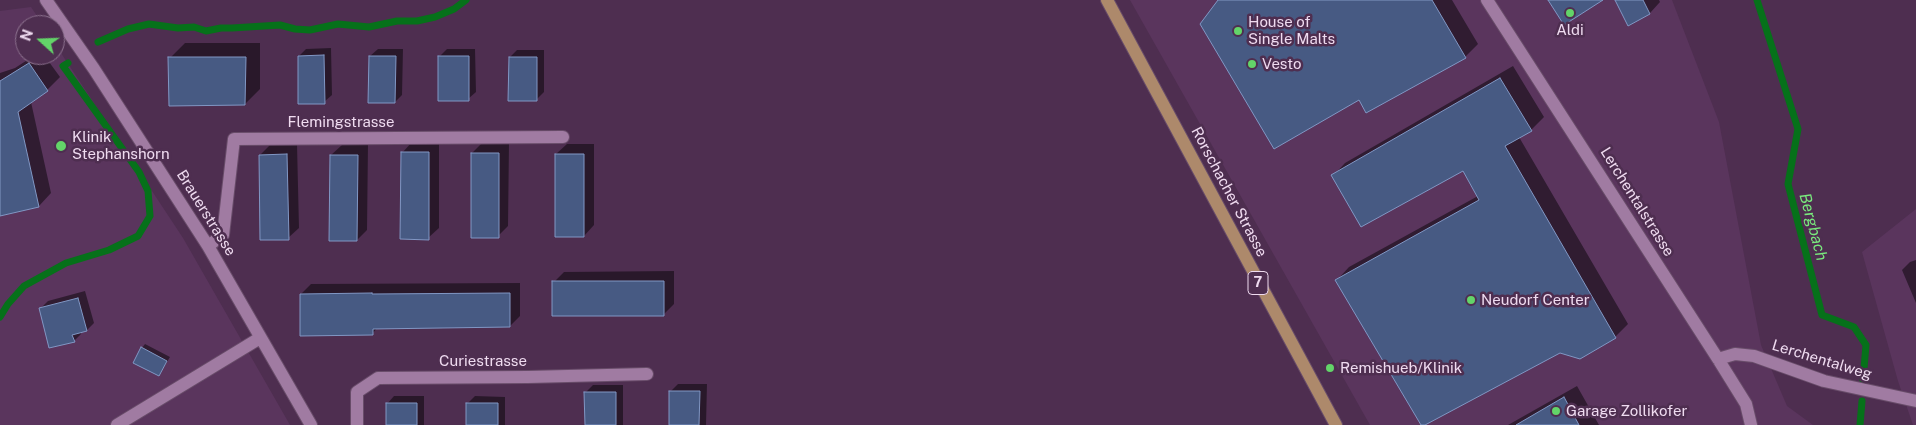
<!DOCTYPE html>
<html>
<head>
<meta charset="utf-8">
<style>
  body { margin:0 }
  #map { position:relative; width:1916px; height:425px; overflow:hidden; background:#4e2e50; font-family:"Public Sans",sans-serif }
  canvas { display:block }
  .north { position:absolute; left:15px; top:15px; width:50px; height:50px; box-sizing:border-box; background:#4e2e50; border:1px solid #8e7390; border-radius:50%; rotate:290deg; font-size:14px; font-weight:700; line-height:20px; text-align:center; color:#efdbf0 }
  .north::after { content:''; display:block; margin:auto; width:18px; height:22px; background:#63d469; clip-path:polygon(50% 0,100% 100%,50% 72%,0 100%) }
</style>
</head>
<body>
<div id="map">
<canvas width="1916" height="425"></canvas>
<div class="north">N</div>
</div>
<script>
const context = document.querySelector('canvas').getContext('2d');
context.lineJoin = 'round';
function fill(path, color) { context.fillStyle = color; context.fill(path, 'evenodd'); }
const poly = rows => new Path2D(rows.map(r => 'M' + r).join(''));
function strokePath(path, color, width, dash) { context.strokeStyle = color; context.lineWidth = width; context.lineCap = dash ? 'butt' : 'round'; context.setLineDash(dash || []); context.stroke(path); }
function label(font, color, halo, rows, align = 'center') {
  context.font = font + ' "Public Sans",sans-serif'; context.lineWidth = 5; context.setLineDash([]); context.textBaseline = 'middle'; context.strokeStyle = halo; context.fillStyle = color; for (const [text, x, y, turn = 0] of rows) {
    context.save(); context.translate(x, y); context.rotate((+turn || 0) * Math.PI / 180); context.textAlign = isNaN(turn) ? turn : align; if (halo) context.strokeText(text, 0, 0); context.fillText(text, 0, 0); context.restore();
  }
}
fill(poly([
  [1130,0,1672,0,1719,122,1761,345,1787,406,1813,425,1370,425],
  [31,7,43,25,25,25,25,55,55,55,55,44,183,238,290,425,0,425,0,11],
  [1916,209,1916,425,1913,425,1898,381,1862,252]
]), '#5a355d');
fill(poly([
  [1219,0,1452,0,1478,44,1465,57,1366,111,1360,98],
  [1616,0,1659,0,1660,2,1650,13,1629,24],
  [185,43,260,43,260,89,245,104,170,58],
  [331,48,332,95,324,102,299,56,306,49],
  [378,49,403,49,402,95,395,102,370,56],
  [447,49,475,49,476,92,468,99,439,57],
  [517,50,544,50,544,92,536,100,510,57],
  [35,55,44,55,60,77,47,90,31,102,51,193,39,206,0,215,0,73,15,68],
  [1513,66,1544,117,1531,130,1519,137,1628,324,1615,337,1580,357,1560,351,1423,425,1337,280,1349,267,1478,196,1464,170,1333,176,1345,163],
  [412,142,439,142,439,228,428,238,402,153],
  [482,143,509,143,508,226,498,236,472,153],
  [297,144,299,228,288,238,260,155,270,145],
  [567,144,594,144,594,225,584,236,556,154],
  [342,145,368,145,367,230,357,240,331,155],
  [1916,260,1916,303,1902,270,1910,262],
  [674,271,674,304,663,315,554,282,564,272],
  [520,283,520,316,510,326,378,327,372,334,301,294,311,284],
  [85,291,94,323,87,330,81,332,81,334,74,341,40,309,48,301],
  [145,344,170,357,159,375,142,348],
  [678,384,707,384,706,425,670,425,670,392],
  [593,385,623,385,623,425,586,425,586,392],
  [1577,386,1599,425,1508,425],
  [394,396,424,396,424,425,387,425,387,404],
  [475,396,505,397,505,425,467,425,467,404]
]), '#0007');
strokePath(poly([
  [1757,0,1798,129,1788,184,1822,315,1854,327,1866,345,1863,380],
  [98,42,128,29,149,24,178,28,194,27,206,31,221,28,232,28,280,25,295,29,310,30,338,24,369,27,397,21,417,21,435,17,454,9,466,0],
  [0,317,8,304,24,286,66,263,109,250,138,236,150,216,148,191,139,172,63,66,68,63],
  [1860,425,1862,401]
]), '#06711a', 7);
const building = poly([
  [1218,0,1432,0,1466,58,1366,113,1359,100,1274,149,1200,24,1218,0],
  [1548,0,1603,0,1564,25,1548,0],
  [1615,0,1643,0,1650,14,1628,26,1615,0],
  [324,55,325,104,298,104,298,56,324,55],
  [369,56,396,56,395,103,368,103,369,56],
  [438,56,469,56,469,101,438,101,438,56],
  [168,57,246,57,245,105,169,106,168,57],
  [509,57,537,57,537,101,508,101,509,57],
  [29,63,48,91,18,112,39,207,0,216,0,81,29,63],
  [1500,78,1532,131,1505,146,1616,338,1580,359,1560,353,1425,425,1421,425,1335,280,1479,200,1463,171,1361,227,1331,175,1500,78],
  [401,152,429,152,429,240,400,239,401,152],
  [471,153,499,153,499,238,471,238,471,153],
  [287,154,289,240,260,240,259,155,287,154],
  [555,154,584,154,584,237,555,237,555,154],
  [330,155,358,155,357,241,329,241,330,155],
  [552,281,664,281,664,316,552,316,552,281],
  [372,293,372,294,510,293,510,327,373,329,373,335,300,336,300,294,372,293],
  [78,298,87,331,72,335,75,342,49,348,39,308,78,298],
  [141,347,167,361,159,376,133,363,141,347],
  [669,391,700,391,699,425,669,425,669,391],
  [584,392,616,392,616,425,585,425,584,392],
  [1564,397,1579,425,1516,425,1564,397],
  [386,403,417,403,417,425,386,425,386,403],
  [466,403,498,403,498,425,466,425,466,403]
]);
fill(building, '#475a83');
strokePath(building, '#8197c4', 1);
const minor = poly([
  [46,0,94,69,208,246,311,425],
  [1487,0,1718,359,1746,404,1751,425],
  [208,246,223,235,234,139,563,137],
  [1718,359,1735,354,1754,356,1824,381,1916,401],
  [117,425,260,338],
  [357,425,357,392,378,378,528,377,647,374]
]);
const major = poly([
  [1107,0,1336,425]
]);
strokePath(minor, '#684c69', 14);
strokePath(major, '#684c69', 14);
strokePath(minor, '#a07ba2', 12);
strokePath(major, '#ad896b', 12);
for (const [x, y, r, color] of [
  [1570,13,5,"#63d469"],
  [1238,31,5,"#63d469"],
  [1252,64,5,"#63d469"],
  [61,146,6,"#63d469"],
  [1471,300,5,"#63d469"],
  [1330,368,5,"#63d469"],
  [1556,411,5,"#63d469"]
]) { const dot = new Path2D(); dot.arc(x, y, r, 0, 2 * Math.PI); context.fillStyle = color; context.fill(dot); strokePath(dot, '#4e2e50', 2); }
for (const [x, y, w] of [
  [1258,283,20]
]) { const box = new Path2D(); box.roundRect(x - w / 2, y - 11.5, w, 23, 4); context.fillStyle = '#4e2e50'; context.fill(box); strokePath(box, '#efdbf0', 1); }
label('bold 14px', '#efdbf0', null, [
  ["7",1258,283]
]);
label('15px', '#efdbf0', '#4e2e50', [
  ["House of",1248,22],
  ["Single Malts",1248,39],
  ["Aldi",1570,30,"center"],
  ["Vesto",1262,64],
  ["Klinik",72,137],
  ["Stephanshorn",72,154],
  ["Neudorf Center",1481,300],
  ["Remishueb/Klinik",1340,368],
  ["Garage Zollikofer",1566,411]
], 'left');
label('15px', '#efdbf0', '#4e2e50', [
  ["Flemingstrasse",341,122],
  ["Rorschacher Strasse",1229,192,62],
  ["Lerchentalstrasse",1637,202,58],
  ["Brauerstrasse",206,213,58],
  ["Lerchentalweg",1822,360,17],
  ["Curiestrasse",483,361]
]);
label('italic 16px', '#79e97d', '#4e2e50', [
  ["Bergbach",1813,227,75]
]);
</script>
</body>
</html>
